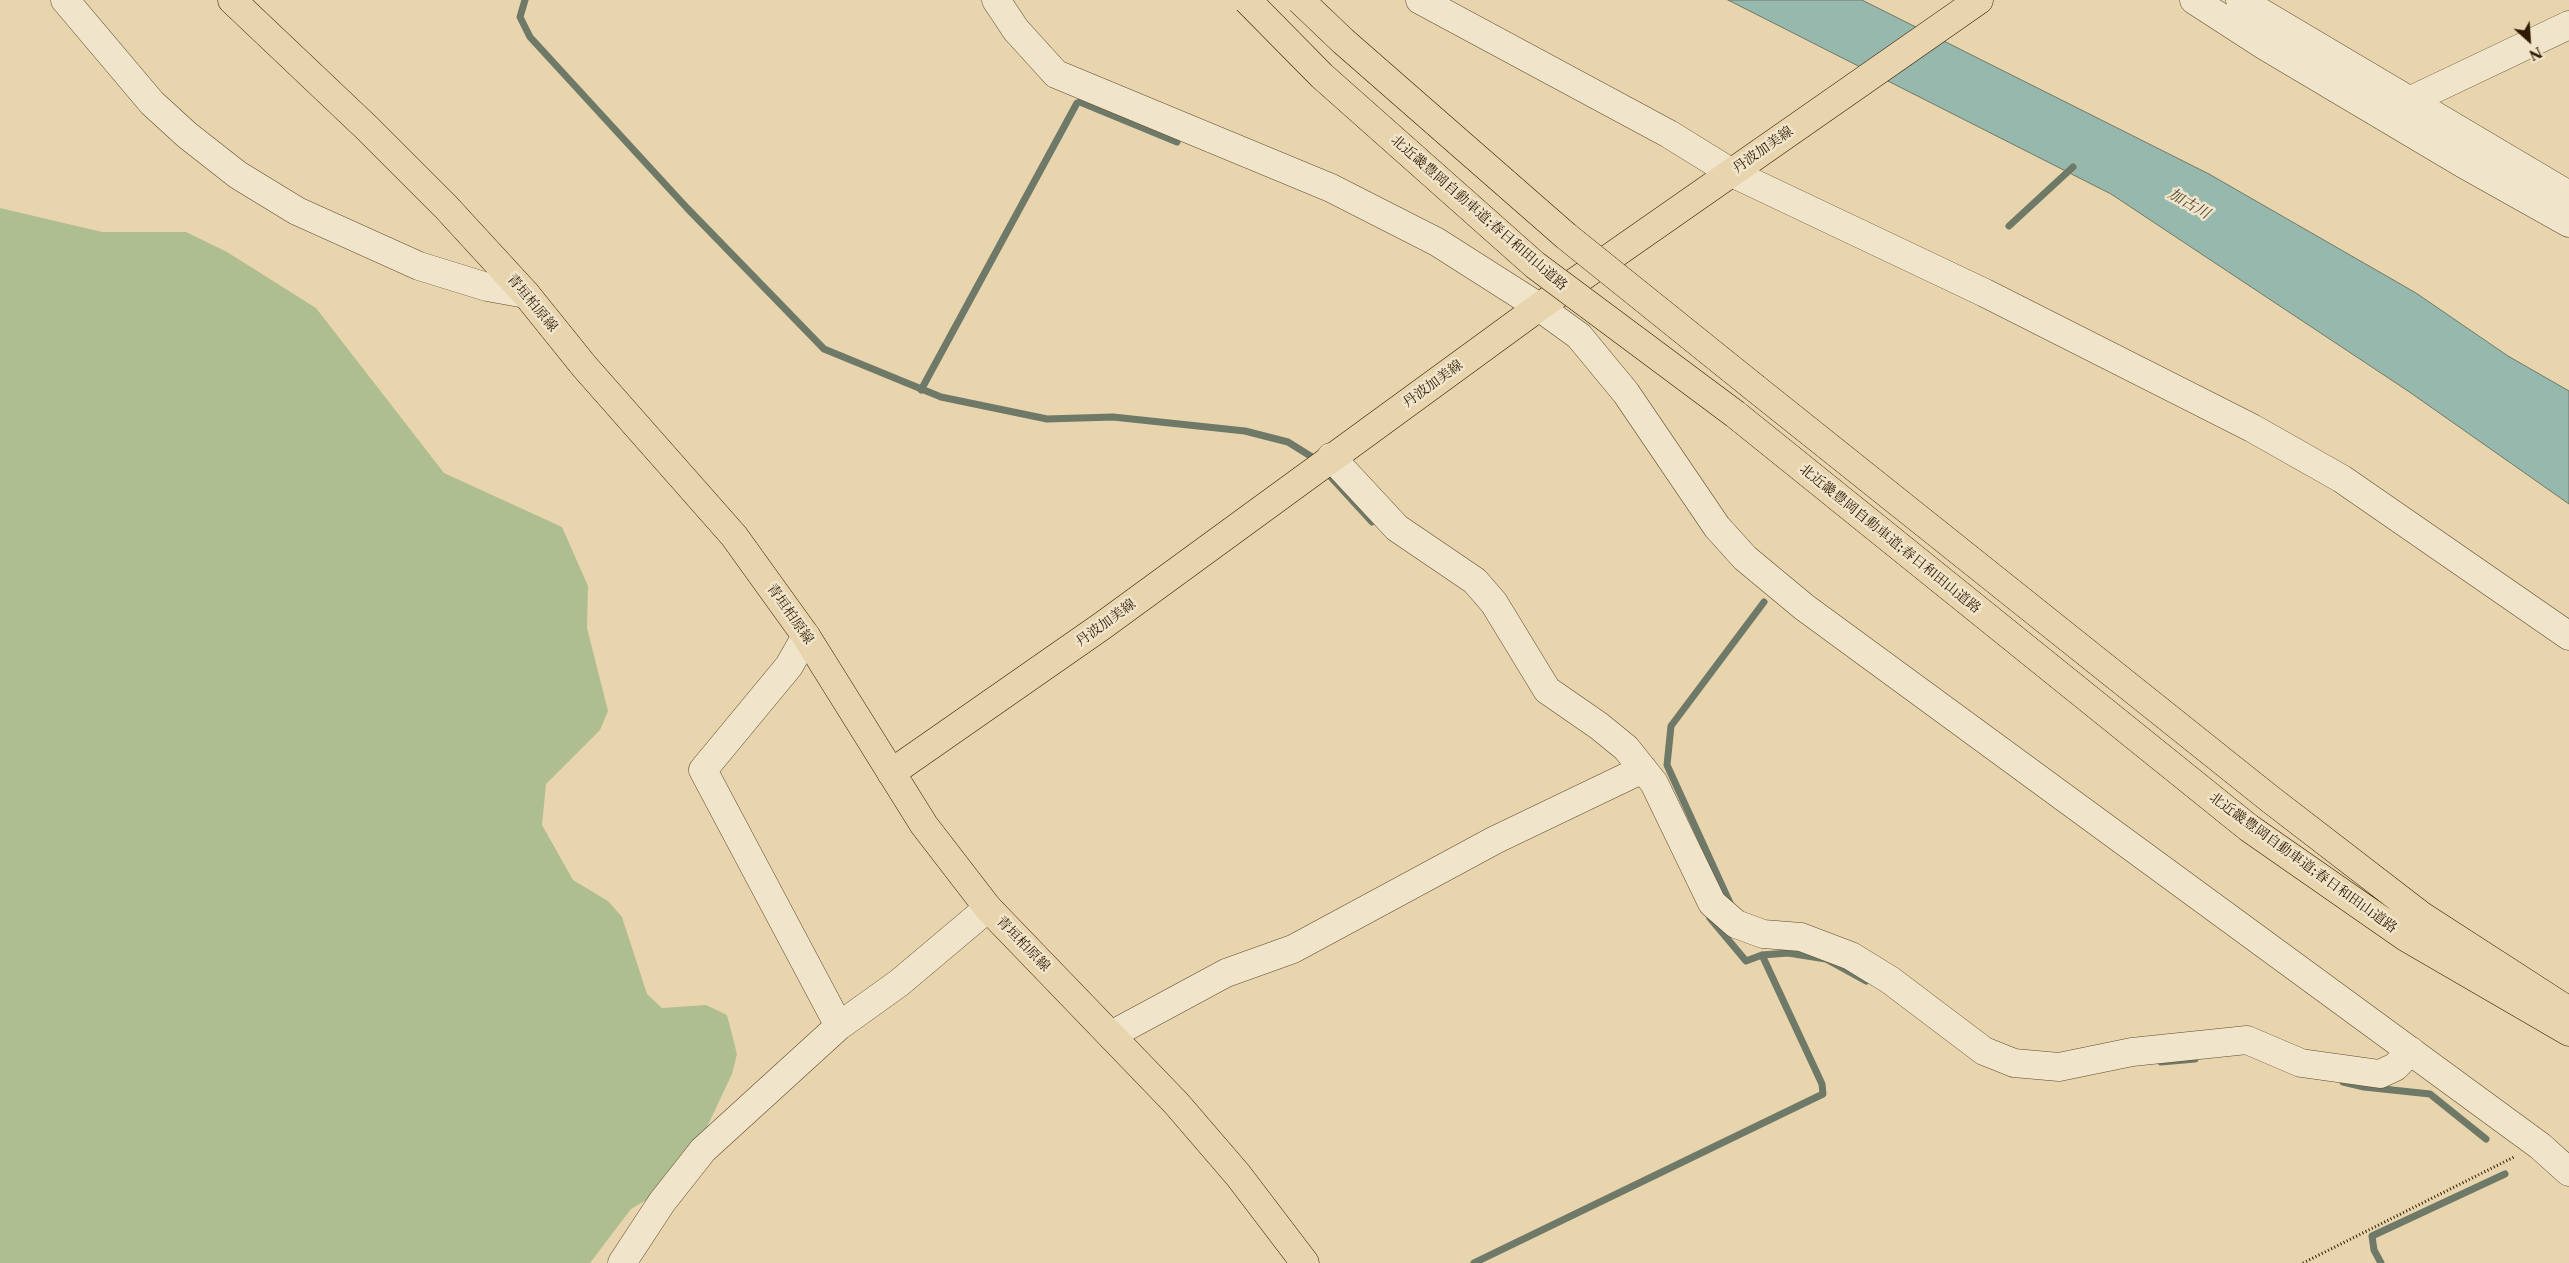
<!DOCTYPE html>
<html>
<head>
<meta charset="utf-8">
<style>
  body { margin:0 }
  #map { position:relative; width:2569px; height:1263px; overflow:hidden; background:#e8d5ae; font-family:"Libre Caslon Text",serif }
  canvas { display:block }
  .north { position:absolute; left:2504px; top:15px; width:50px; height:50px; -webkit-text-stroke:4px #f0e4ca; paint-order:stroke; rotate:154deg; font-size:14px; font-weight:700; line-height:20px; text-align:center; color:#301b00 }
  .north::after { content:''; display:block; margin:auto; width:18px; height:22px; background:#301b00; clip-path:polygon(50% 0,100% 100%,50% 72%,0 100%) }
</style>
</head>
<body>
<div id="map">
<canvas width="2569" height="1263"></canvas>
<div class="north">N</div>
</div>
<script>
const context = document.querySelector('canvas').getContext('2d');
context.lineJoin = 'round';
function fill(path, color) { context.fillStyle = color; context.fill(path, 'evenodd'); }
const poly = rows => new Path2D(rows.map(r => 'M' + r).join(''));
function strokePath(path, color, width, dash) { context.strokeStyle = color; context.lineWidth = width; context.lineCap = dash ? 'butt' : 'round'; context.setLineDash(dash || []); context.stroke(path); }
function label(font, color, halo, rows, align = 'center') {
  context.font = font + ' "Libre Caslon Text","Noto Serif JP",serif'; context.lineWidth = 5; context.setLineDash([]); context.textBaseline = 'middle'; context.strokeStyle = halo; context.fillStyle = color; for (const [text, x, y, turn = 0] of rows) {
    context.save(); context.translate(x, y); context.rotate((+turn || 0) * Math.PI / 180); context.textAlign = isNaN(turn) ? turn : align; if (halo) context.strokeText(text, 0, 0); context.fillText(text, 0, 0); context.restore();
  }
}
fill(poly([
  [0,208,102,232,186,232,227,252,316,308,444,473,562,527,588,586,587,628,608,711,600,730,546,784,542,825,573,880,608,901,622,917,647,994,662,1008,706,1005,727,1015,737,1054,732,1074,683,1178,631,1209,590,1263,0,1263]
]), '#afbe90');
const water = poly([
  [1728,0,1862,0,2209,174,2416,293,2508,356,2569,391,2569,504,2408,391,2111,194,1728,0]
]);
fill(water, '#97b8ad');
strokePath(water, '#6e7968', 1);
strokePath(poly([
  [525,0,520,17,530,37,687,208,824,349,941,397,1047,419,1113,417,1245,431,1288,442,1312,457],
  [2009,226,2073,167],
  [921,390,1077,103,1080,102,1177,142],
  [1329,475,1372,522],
  [1730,903,1667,765,1671,726,1764,602],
  [1710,918,1746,961,1762,955,1788,953,1826,959,1866,981],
  [2161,1062,2195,1059],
  [2343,1082,2364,1087,2430,1094,2486,1139],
  [1474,1263,1823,1094,1822,1084,1762,955],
  [2381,1263,2374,1250,2372,1236,2505,1174]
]), '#6e7968', 7);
const minor = poly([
  [65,0,152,103,187,135,238,175,297,211,419,266,487,287,526,294],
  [996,0,1016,30,1056,74,1331,188,1437,242,1539,307,1579,336,1626,393,1717,527,1745,558,1804,607,2540,1146,2569,1172],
  [1420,0,1669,134,1732,173,1985,293,2252,428,2342,479,2569,636],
  [2194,0,2265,46,2462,163,2569,223],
  [2240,0,2569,195],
  [2409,101,2569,25],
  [1331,457,1397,528,1475,581,1494,603,1547,690,1599,726,1626,748,1654,783,1712,903,1736,924,1763,934,1801,937,1851,956,1890,980,1984,1051,2014,1063,2059,1067,2132,1052,2247,1040,2301,1063,2380,1074,2395,1067,2411,1051],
  [806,636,789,666,703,770,839,1026],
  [1111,1035,1226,973,1293,949,1495,840,1643,769],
  [622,1263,662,1202,703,1150,839,1026,899,983,988,908]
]);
const major = poly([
  [232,0,367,128,446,207,526,294,584,366,734,536,806,636,924,825,988,908,1176,1103,1238,1175,1305,1263],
  [891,773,1102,626,1539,307,1979,0]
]);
const highway = poly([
  [1755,388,2270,799,2422,916,2569,1011],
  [1735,414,2249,828,2407,938,2569,1032]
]);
strokePath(minor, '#5e4a2c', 29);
strokePath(major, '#301b00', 29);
strokePath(highway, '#301b00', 29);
strokePath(poly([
  [2303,1263,2514,1157]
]), '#301b00', 3, [1, 2.5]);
strokePath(minor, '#f0e4ca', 28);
strokePath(major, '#e8d5ae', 28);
strokePath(highway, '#e8d5ae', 28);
const highwayBridge = poly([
  [1247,0,1322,76,1535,265,1735,414],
  [1300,0,1343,41,1566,236,1755,388]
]);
strokePath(highwayBridge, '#301b00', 29, []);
strokePath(highwayBridge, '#e8d5ae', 28);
label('14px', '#301b00', '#f0e4ca', [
  ["丹波加美線",1763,150,-35],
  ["北近畿豊岡自動車道;春日和田山道路",1479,213,41],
  ["青垣柏原線",532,303,50],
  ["丹波加美線",1433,384,-36],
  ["北近畿豊岡自動車道;春日和田山道路",1890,539,39],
  ["青垣柏原線",790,614,55],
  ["丹波加美線",1106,623,-36],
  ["北近畿豊岡自動車道;春日和田山道路",2303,863,36],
  ["青垣柏原線",1023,944,46]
]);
label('italic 15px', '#4f4a34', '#f0e4ca', [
  ["加古川",2189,204,30]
]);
</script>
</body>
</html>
